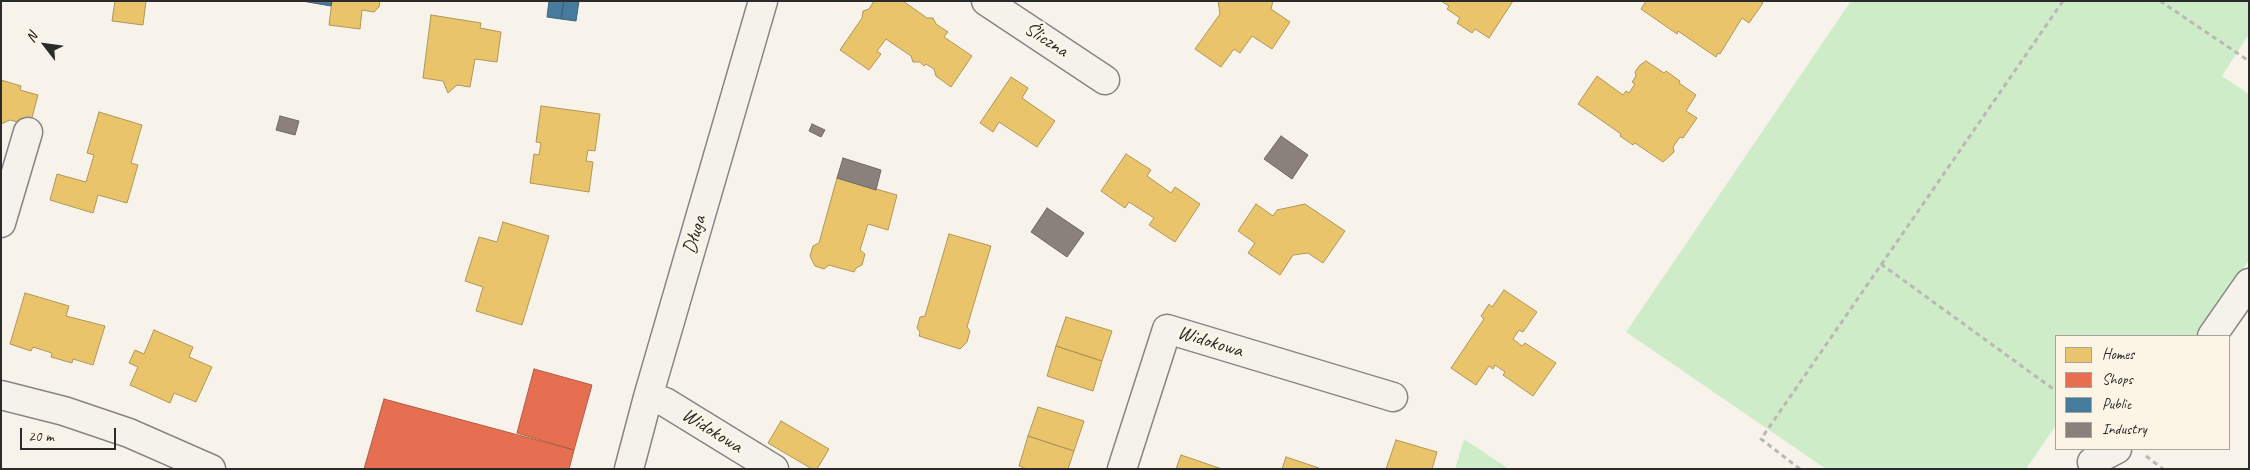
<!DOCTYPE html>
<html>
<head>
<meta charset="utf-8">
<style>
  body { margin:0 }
  #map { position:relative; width:2250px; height:470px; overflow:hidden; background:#f7f3ea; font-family:Caveat,sans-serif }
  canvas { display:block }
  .frame { position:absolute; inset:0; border:2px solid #2b2b2b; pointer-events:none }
  .legend { position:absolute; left:2055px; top:335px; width:175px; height:115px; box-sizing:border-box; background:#fcf5e5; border:1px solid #a8a49b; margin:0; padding:6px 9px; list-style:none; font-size:15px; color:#2b2b2b }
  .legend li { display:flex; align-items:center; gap:10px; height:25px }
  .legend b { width:25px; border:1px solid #a8a49b }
  .north { position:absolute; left:20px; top:20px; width:50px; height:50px; -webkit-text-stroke:4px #fcf5e5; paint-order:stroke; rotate:300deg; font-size:14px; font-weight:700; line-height:20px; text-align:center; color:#2b2b2b }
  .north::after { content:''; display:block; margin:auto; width:18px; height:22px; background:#2b2b2b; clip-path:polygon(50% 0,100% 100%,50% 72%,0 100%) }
  .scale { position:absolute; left:20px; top:428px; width:96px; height:22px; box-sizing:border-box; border:2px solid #2b2b2b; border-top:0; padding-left:6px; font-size:15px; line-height:18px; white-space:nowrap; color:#2b2b2b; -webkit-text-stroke:4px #fcf5e5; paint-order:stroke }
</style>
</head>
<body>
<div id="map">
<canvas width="2250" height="470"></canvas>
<div class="frame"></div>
<ul class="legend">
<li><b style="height:14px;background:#e9c46a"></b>Homes</li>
<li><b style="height:14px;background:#e76f51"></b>Shops</li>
<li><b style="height:14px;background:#457b9d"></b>Public</li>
<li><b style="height:14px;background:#8a817c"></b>Industry</li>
</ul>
<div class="north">N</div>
<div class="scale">20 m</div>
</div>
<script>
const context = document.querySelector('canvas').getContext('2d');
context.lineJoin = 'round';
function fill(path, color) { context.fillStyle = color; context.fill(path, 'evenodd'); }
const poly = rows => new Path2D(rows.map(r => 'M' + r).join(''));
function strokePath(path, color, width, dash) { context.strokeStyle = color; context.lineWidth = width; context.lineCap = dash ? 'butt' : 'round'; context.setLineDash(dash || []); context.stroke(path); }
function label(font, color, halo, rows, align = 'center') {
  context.font = font + ' Caveat,sans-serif'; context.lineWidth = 5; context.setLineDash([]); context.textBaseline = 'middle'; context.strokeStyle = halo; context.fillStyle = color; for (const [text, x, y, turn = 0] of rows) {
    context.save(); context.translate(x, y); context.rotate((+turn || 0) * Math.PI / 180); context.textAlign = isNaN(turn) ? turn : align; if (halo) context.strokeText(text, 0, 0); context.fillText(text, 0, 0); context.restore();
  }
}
fill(poly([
  [1851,1,2249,1,2249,34,2222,76,2249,94,2249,260,2197,336,2056,336,2056,425,2026,469,1826,469,1626,332],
  [1464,439,1509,469,1455,469]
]), '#ceecc8');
const homes = poly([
  [115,1,146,1,143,25,112,21,115,1],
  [332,1,380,1,379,7,374,12,362,10,360,29,329,25,332,1],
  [874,1,903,1,927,18,933,18,936,24,948,32,944,37,972,56,951,87,936,76,934,69,926,64,924,66,920,62,913,62,911,56,886,39,877,51,881,54,869,70,840,50,862,18,863,11,869,9,874,1],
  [1218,1,1273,1,1271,9,1290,22,1272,49,1252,36,1240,53,1234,49,1221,67,1195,49,1220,14,1218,1],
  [1441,1,1513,1,1489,38,1475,29,1472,33,1457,23,1460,18,1447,9,1449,6,1441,1],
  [1646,1,1760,1,1763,3,1749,23,1742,18,1720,54,1718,53,1716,57,1678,31,1677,34,1641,9,1646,1],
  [431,15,481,23,480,28,501,32,497,62,475,59,470,87,457,85,448,93,443,81,423,78,431,15],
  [1646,61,1664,73,1666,71,1680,81,1679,83,1696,95,1686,111,1697,118,1683,138,1680,137,1673,147,1674,152,1663,162,1635,143,1633,145,1620,136,1621,134,1578,104,1597,76,1623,95,1626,91,1629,93,1635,84,1632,82,1636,76,1635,72,1640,65,1646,61],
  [1011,77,1028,88,1022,98,1055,121,1037,147,999,122,993,132,980,123,1011,77],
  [1,80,21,86,20,90,38,95,30,125,10,120,1,124,1,80],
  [541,106,600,114,595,151,588,150,586,161,593,162,589,192,530,183,534,154,539,155,541,143,536,142,541,106],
  [99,112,142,125,131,163,138,165,127,203,98,195,93,213,50,200,57,174,86,182,94,155,87,153,99,112],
  [1126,154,1151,170,1147,176,1171,193,1175,187,1200,204,1175,242,1149,225,1154,218,1129,202,1125,208,1101,191,1126,154],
  [837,178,897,195,888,230,868,224,860,250,865,254,862,265,856,268,854,272,829,265,824,269,815,266,810,256,813,246,819,243,837,178],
  [1256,204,1273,216,1277,210,1305,204,1345,231,1323,263,1308,253,1293,255,1280,275,1248,253,1255,243,1238,231,1256,204],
  [503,222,549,236,522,325,476,311,483,287,465,281,479,237,497,242,503,222],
  [949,234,991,246,967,327,970,331,967,342,960,349,919,336,920,332,917,328,920,317,925,316,949,234],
  [1504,290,1537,312,1523,332,1519,330,1513,339,1522,346,1525,343,1556,363,1533,396,1503,375,1505,372,1495,365,1493,369,1489,366,1476,385,1451,368,1484,319,1481,316,1489,304,1492,307,1504,290],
  [25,293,69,306,66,316,105,326,93,365,73,359,72,363,51,357,52,353,33,347,31,351,10,344,25,293],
  [1066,317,1112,331,1102,361,1056,346,1066,317],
  [154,330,193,347,189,357,212,367,196,402,174,393,170,403,130,385,138,367,129,363,135,350,144,354,154,330],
  [1056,346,1102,361,1093,391,1047,376,1056,346],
  [1038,407,1084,421,1074,451,1028,436,1038,407],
  [781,421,829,449,817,469,812,469,768,443,781,421],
  [1028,436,1074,451,1068,469,1027,469,1019,466,1028,436],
  [1396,440,1437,452,1432,469,1386,469,1396,440],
  [1181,455,1222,469,1176,469,1181,455],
  [1286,457,1319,468,1319,469,1282,469,1286,457]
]);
fill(homes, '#e9c46a');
strokePath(homes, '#b09657', 1);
const shops = poly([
  [534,369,592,385,574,450,517,433,534,369],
  [384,399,574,450,569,469,364,469,384,399]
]);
fill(shops, '#e76f51');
strokePath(shops, '#af5b46', 1);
const public = poly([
  [302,1,332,1,331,6,302,1],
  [549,1,564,1,561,19,547,17,549,1],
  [564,1,579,1,576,21,561,19,564,1]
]);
fill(public, '#457b9d');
strokePath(public, '#3d637b', 1);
const industry = poly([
  [280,116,299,121,295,135,276,130,280,116],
  [812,124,825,130,821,137,809,131,812,124],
  [1281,136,1308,155,1292,179,1264,159,1281,136],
  [843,158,881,170,876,190,837,178,843,158],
  [1047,208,1084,233,1067,257,1031,232,1047,208]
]);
fill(industry, '#8a817c');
strokePath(industry, '#6e6764', 1);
const minor = poly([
  [986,1,1105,80],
  [1,223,28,132],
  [2212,336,2249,283],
  [1,395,64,411,129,433,211,469],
  [648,397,665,402,774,469],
  [2092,462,2117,449],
  [629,469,648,397,763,1],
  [1122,469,1167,329,1393,397]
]);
strokePath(minor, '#878581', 31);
strokePath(poly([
  [2160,1,2249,61],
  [1881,264,2056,391],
  [2146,456,2163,469],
  [1800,469,1761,439,2063,1]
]), '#bbb8b4', 3, [5, 4]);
strokePath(minor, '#f5f2ec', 28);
label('20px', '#2b2b2b', '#fcf5e5', [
  ["Śliczna",1046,40,33],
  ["Długa",695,235,-74],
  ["Widokowa",1210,342,17],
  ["Widokowa",712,431,32]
]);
</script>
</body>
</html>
